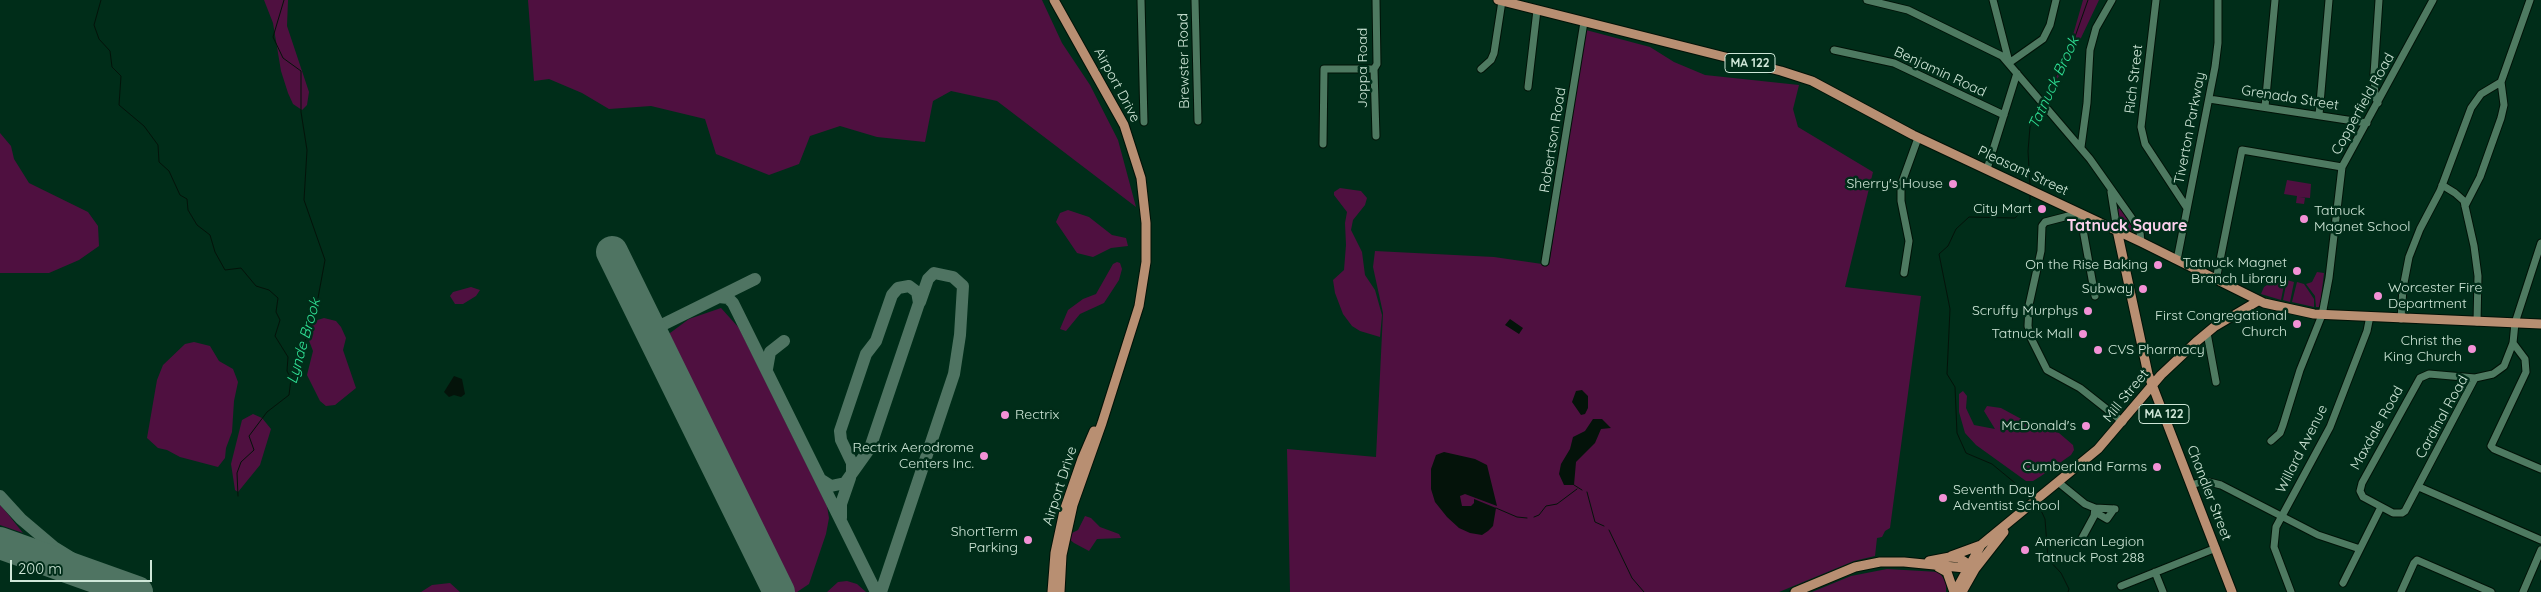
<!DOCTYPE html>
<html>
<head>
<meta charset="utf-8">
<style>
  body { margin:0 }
  #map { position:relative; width:2541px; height:592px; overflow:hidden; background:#002d19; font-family:Quicksand,sans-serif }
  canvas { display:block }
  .scale { position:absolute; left:10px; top:560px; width:142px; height:22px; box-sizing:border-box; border:2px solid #cfe7d8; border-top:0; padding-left:6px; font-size:15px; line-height:18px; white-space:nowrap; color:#cfe7d8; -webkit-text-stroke:4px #002d19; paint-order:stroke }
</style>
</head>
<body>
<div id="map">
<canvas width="2541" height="592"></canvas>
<div class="scale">200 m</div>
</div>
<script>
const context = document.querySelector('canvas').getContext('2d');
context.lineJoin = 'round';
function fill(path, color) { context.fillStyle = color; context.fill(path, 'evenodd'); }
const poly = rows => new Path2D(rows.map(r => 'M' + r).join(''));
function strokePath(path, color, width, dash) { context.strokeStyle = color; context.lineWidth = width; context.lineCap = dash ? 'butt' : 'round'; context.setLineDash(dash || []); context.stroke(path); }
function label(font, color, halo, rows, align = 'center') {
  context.font = font + ' Quicksand,sans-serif'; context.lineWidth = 5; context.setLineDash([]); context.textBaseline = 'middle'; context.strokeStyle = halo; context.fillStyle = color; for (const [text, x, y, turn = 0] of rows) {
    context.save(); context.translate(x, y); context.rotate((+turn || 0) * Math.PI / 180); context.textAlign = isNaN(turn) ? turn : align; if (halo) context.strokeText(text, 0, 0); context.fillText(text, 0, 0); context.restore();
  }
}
fill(poly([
  [264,0,288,0,287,26,309,92,307,105,302,110,293,104,288,93,281,71,273,23],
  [528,0,1042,0,1062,43,1090,85,1118,140,1136,207,997,101,951,91,933,101,925,142,877,137,840,126,810,136,799,164,769,175,716,154,705,119,651,106,609,109,582,93,549,79,534,81],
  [2083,0,2099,0,2071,59,2045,96,2069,49],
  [1586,30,1650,47,1674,62,1705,75,1799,85,1793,109,1798,127,1873,172,1845,287,1921,296,1890,528,1885,531,1882,537,1877,538,1875,556,1854,561,1779,592,1290,592,1287,449,1376,457,1383,313,1373,267,1375,251,1494,257,1549,265],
  [0,133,11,146,14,159,29,183,88,212,98,226,99,246,79,260,49,273,0,273],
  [2287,180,2311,184,2310,198,2299,197,2305,198,2304,204,2296,203,2297,196,2284,194],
  [1340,188,1361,191,1367,198,1365,205,1353,220,1351,230,1362,252,1365,275,1375,290,1382,315,1380,337,1360,331,1352,326,1343,314,1335,293,1333,280,1344,270,1346,245,1345,223,1347,212,1334,195,1334,192],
  [2120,208,2134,228,2136,233,2121,227,2117,210],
  [1068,210,1089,217,1112,235,1126,238,1128,246,1111,248,1093,257,1077,253,1056,222,1060,213],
  [1117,262,1120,263,1122,269,1119,280,1104,303,1080,314,1066,331,1060,329,1068,310,1083,299,1096,294,1113,264],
  [2317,272,2324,273,2320,307,2316,307,2315,296,2306,284,2312,282],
  [2278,278,2285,280,2281,300,2261,294,2264,287],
  [2287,280,2294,282,2290,302,2283,300],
  [2297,282,2304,284,2314,299,2314,307,2292,302],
  [471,287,480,290,476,296,463,304,455,304,450,296,453,292],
  [721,308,739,328,827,506,829,518,826,534,809,584,797,592,792,592,666,336,689,319],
  [324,318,336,321,341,327,346,338,343,350,356,388,335,405,326,406,320,401,307,375,313,351,308,338,303,333,304,327,311,322],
  [194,342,210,346,219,361,233,369,238,382,234,401,232,432,226,448,225,458,218,467,180,457,167,450,158,448,147,438,157,380,163,365,185,344],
  [1963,391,1967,396,1966,408,1974,425,1995,429,1984,411,1987,406,2001,408,2025,421,2059,433,2073,445,2074,450,2071,455,2041,476,2033,481,2026,481,1976,445,1965,433,1959,412,1959,394],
  [253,414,262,418,271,429,260,465,238,492,235,490,231,464,242,420],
  [0,505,7,513,23,533,0,525],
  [1085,516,1091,518,1100,527,1119,534,1121,538,1097,539,1089,551,1074,543,1068,538,1070,534,1078,530],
  [1887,569,1939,572,1946,582,1946,592,1812,592,1851,576],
  [847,581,857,584,866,592,827,592,838,582],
  [450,583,460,592,421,592,432,585]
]), '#4f1040');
fill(poly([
  [1510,319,1523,328,1519,334,1505,325],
  [454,376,462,379,465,394,461,397,454,395,449,397,444,392],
  [1582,390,1588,396,1588,408,1585,414,1581,415,1572,402,1576,391],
  [1593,419,1602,419,1611,428,1601,429,1595,443,1576,462,1574,485,1564,485,1559,474,1561,464,1570,449,1573,437,1585,431],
  [1444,452,1475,459,1487,465,1497,506,1465,494,1460,496,1462,506,1471,506,1474,503,1474,499,1496,508,1493,526,1488,531,1482,535,1470,533,1459,528,1447,517,1435,502,1431,489,1431,469,1436,455]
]), '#04130a');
strokePath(poly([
  [101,0,94,25,99,39,110,51,112,67,121,76,119,105,144,126,158,145,159,162,169,171,180,195,187,199,188,210,197,225,210,235,215,252,225,270,241,268,256,286,269,290,278,298,276,312,280,320,275,336,288,357,287,371,291,379],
  [2043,99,2070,51,2088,0],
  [2030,186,2028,151,2030,127,2040,105],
  [2030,195,2030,203,2015,218,1969,217,1956,229,1948,246,1939,254,1950,309,1947,374,1955,387,1957,433,1966,453,1992,464,2032,497],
  [1574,485,1582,490],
  [1587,492,1595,522,1604,526],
  [238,496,237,473,241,462,254,450,249,436,267,412,289,395,291,379,315,314,325,260,304,200,307,150,301,112,301,71,283,58,273,37,284,0],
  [2038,504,2045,519,2048,559,2061,573,2069,589,2068,592],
  [1496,508,1517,517,1527,518],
  [1534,517,1539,515,1546,506,1557,504,1577,489],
  [1609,530,1632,578,1644,592]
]), '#04130a', 1);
strokePath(poly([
  [719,297,728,298,733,303,876,592],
  [644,318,652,325,662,325,755,279],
  [656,342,656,332,662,325],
  [767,369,770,352,784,341],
  [820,479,831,486,845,483,870,448,919,303,917,292,909,286,898,288,892,295,876,341,866,354,840,431,841,440,852,463,852,472],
  [0,496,21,519,54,547,112,583],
  [841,518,841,504,850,478],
  [881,592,954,374,960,335,963,286,953,277,934,273,928,279,920,302]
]), '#4f7462', 12);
strokePath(poly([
  [612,252,779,592],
  [0,543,137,592]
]), '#4f7462', 32);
const minor = poly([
  [1141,0,1144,122],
  [1195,0,1198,121],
  [1376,0,1377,64,1374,69,1376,136],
  [1867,0,1908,10,2002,56,2090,159,2131,217,2140,232,2141,242],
  [1993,0,2009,62],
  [2156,0,2141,127,2145,144,2187,208],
  [1834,50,1894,63,2004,115],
  [2009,63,2043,39,2050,25,2056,0],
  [1481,69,1491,60,1494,53,1502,1],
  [1528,87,1537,10],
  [2209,99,2367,123],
  [2378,103,2375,97,2374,74,2379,0],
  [2265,107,2275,0],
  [2319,115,2329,0],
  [1323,144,1324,69,1374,69],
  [2081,147,2087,103,2090,50,2096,28,2112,0],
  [1987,169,2017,73],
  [2442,185,2455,193,2464,201,2465,206,2474,246,2478,276,2477,322],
  [2111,192,2117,230],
  [2465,206,2480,177,2501,118,2504,105,2501,82,2530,0],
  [2177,260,2215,67,2218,43,2218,0],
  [1545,262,1584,22],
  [1904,273,1909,241,1901,201,1901,185,1918,138],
  [2216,280,2242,150,2342,167],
  [2095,296,2080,213,2045,222,2042,226,2041,251,2029,305,2028,326,2030,336,2047,370,2080,388,2123,422],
  [2401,319,2403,288,2409,257,2420,229,2440,191,2471,108,2481,94,2501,82],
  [2207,333,2216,382],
  [2513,343,2525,359,2526,372,2491,446,2494,449,2541,469],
  [2475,378,2429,374,2420,378,2362,483,2360,491,2363,497,2393,513,2402,513,2405,511,2475,378,2493,374,2504,366,2513,343,2515,323,2541,243],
  [2271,441,2280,433,2283,425,2300,370,2322,315,2329,278,2342,167,2433,0],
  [2058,482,2085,504,2095,508,2115,509],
  [2191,485,2205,481,2221,485,2318,535,2360,549],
  [2419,487,2541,540],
  [2095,512,2107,519,2114,509],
  [2081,540,2094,516,2095,508],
  [2155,572,2163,592],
  [2343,583,2381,507],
  [2121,586,2216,548],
  [2291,592,2274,547,2276,527,2330,427,2367,331,2370,316],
  [2401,592,2414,563,2417,560,2491,592],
  [2523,592,2541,550]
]);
const major = poly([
  [1054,0,1124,125,1141,178,1146,223,1146,262,1139,306,1102,423,1073,505,1062,555,1060,592],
  [1498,0,1781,71,1812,81,1913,135,2141,242,2264,303,2314,314,2541,324],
  [2117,230,2148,374,2232,592],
  [1951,556,1981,545],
  [1929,561,1950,557,1959,558,1973,567],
  [1938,567,1947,572,1954,592],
  [1052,592,1055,553,1064,511,1082,459,1094,431],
  [1795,592,1855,567,1880,562,1904,562,1975,569],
  [1955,592,1981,545,2098,449,2161,375,2196,342,2214,327,2258,301],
  [1962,592,1975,569,2004,532]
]);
strokePath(minor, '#001207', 9);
strokePath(major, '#001207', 11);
strokePath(minor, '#4e7a61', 7);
strokePath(major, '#b88f72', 9);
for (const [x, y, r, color] of [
  [1953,184,5,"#f391d6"],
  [2042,209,5,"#f391d6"],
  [2304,219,5,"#f391d6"],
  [2158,265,5,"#f391d6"],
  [2297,271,5,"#f391d6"],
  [2143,289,5,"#f391d6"],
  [2378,296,5,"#f391d6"],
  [2088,311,5,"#f391d6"],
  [2297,324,5,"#f391d6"],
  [2083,334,5,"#f391d6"],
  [2472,349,5,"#f391d6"],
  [2098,350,5,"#f391d6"],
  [1005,415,5,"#f391d6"],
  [2086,426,5,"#f391d6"],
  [984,456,5,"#f391d6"],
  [2157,467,5,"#f391d6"],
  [1943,498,5,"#f391d6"],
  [1028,540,5,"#f391d6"],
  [2025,550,5,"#f391d6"]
]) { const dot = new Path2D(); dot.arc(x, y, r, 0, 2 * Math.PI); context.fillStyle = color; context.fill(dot); strokePath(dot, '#002d19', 2); }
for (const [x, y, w] of [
  [1750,63,50],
  [2164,414,50]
]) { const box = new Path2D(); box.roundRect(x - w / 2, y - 9.5, w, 19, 4); context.fillStyle = '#002d19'; context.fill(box); strokePath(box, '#cfe7d8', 1); }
label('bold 12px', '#cfe7d8', null, [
  ["MA 122",1750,63],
  ["MA 122",2164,414]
]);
label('14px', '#cfe7d8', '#002d19', [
  ["Brewster Road",1184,61,-91],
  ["Joppa Road",1363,68,-90],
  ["Benjamin Road",1940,72,25],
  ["Rich Street",2134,79,-83],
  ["Airport Drive",1117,85,62],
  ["Grenada Street",2290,98,9],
  ["Copperfield Road",2363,104,-61],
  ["Tiverton Parkway",2190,128,-79],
  ["Robertson Road",1553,140,-81],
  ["Pleasant Street",2023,171,25],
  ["Mill Street",2126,396,-51],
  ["Cardinal Road",2442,417,-61],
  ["Maxdale Road",2377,428,-61],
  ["Willard Avenue",2302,449,-63],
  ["Airport Drive",1060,486,-72],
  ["Chandler Street",2209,493,69]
]);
label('14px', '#cfe7d8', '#002d19', [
  ["Sherry's House",1943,184],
  ["City Mart",2032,209],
  ["Tatnuck",2314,211,"left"],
  ["Magnet School",2314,227,"left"],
  ["Tatnuck Magnet",2287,263],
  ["Branch Library",2287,279],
  ["On the Rise Baking",2148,265],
  ["Worcester Fire",2388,288,"left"],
  ["Department",2388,304,"left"],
  ["Subway",2133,289],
  ["Scruffy Murphys",2078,311],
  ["First Congregational",2287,316],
  ["Church",2287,332],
  ["Tatnuck Mall",2073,334],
  ["Christ the",2462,341],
  ["King Church",2462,357],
  ["CVS Pharmacy",2108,350,"left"],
  ["Rectrix",1015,415,"left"],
  ["McDonald's",2076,426],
  ["Rectrix Aerodrome",974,448],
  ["Centers Inc.",974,464],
  ["Cumberland Farms",2147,467],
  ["Seventh Day",1953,490,"left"],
  ["Adventist School",1953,506,"left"],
  ["ShortTerm",1018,532],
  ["Parking",1018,548],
  ["American Legion",2035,542,"left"],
  ["Tatnuck Post 288",2035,558,"left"]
], 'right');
label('italic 15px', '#2fe296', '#002d19', [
  ["Tatnuck Brook",2054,83,-65],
  ["Lynde Brook",304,341,-74]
]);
label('bold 16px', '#fcd1ed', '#002d19', [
  ["Tatnuck Square",2127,226]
]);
</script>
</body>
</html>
